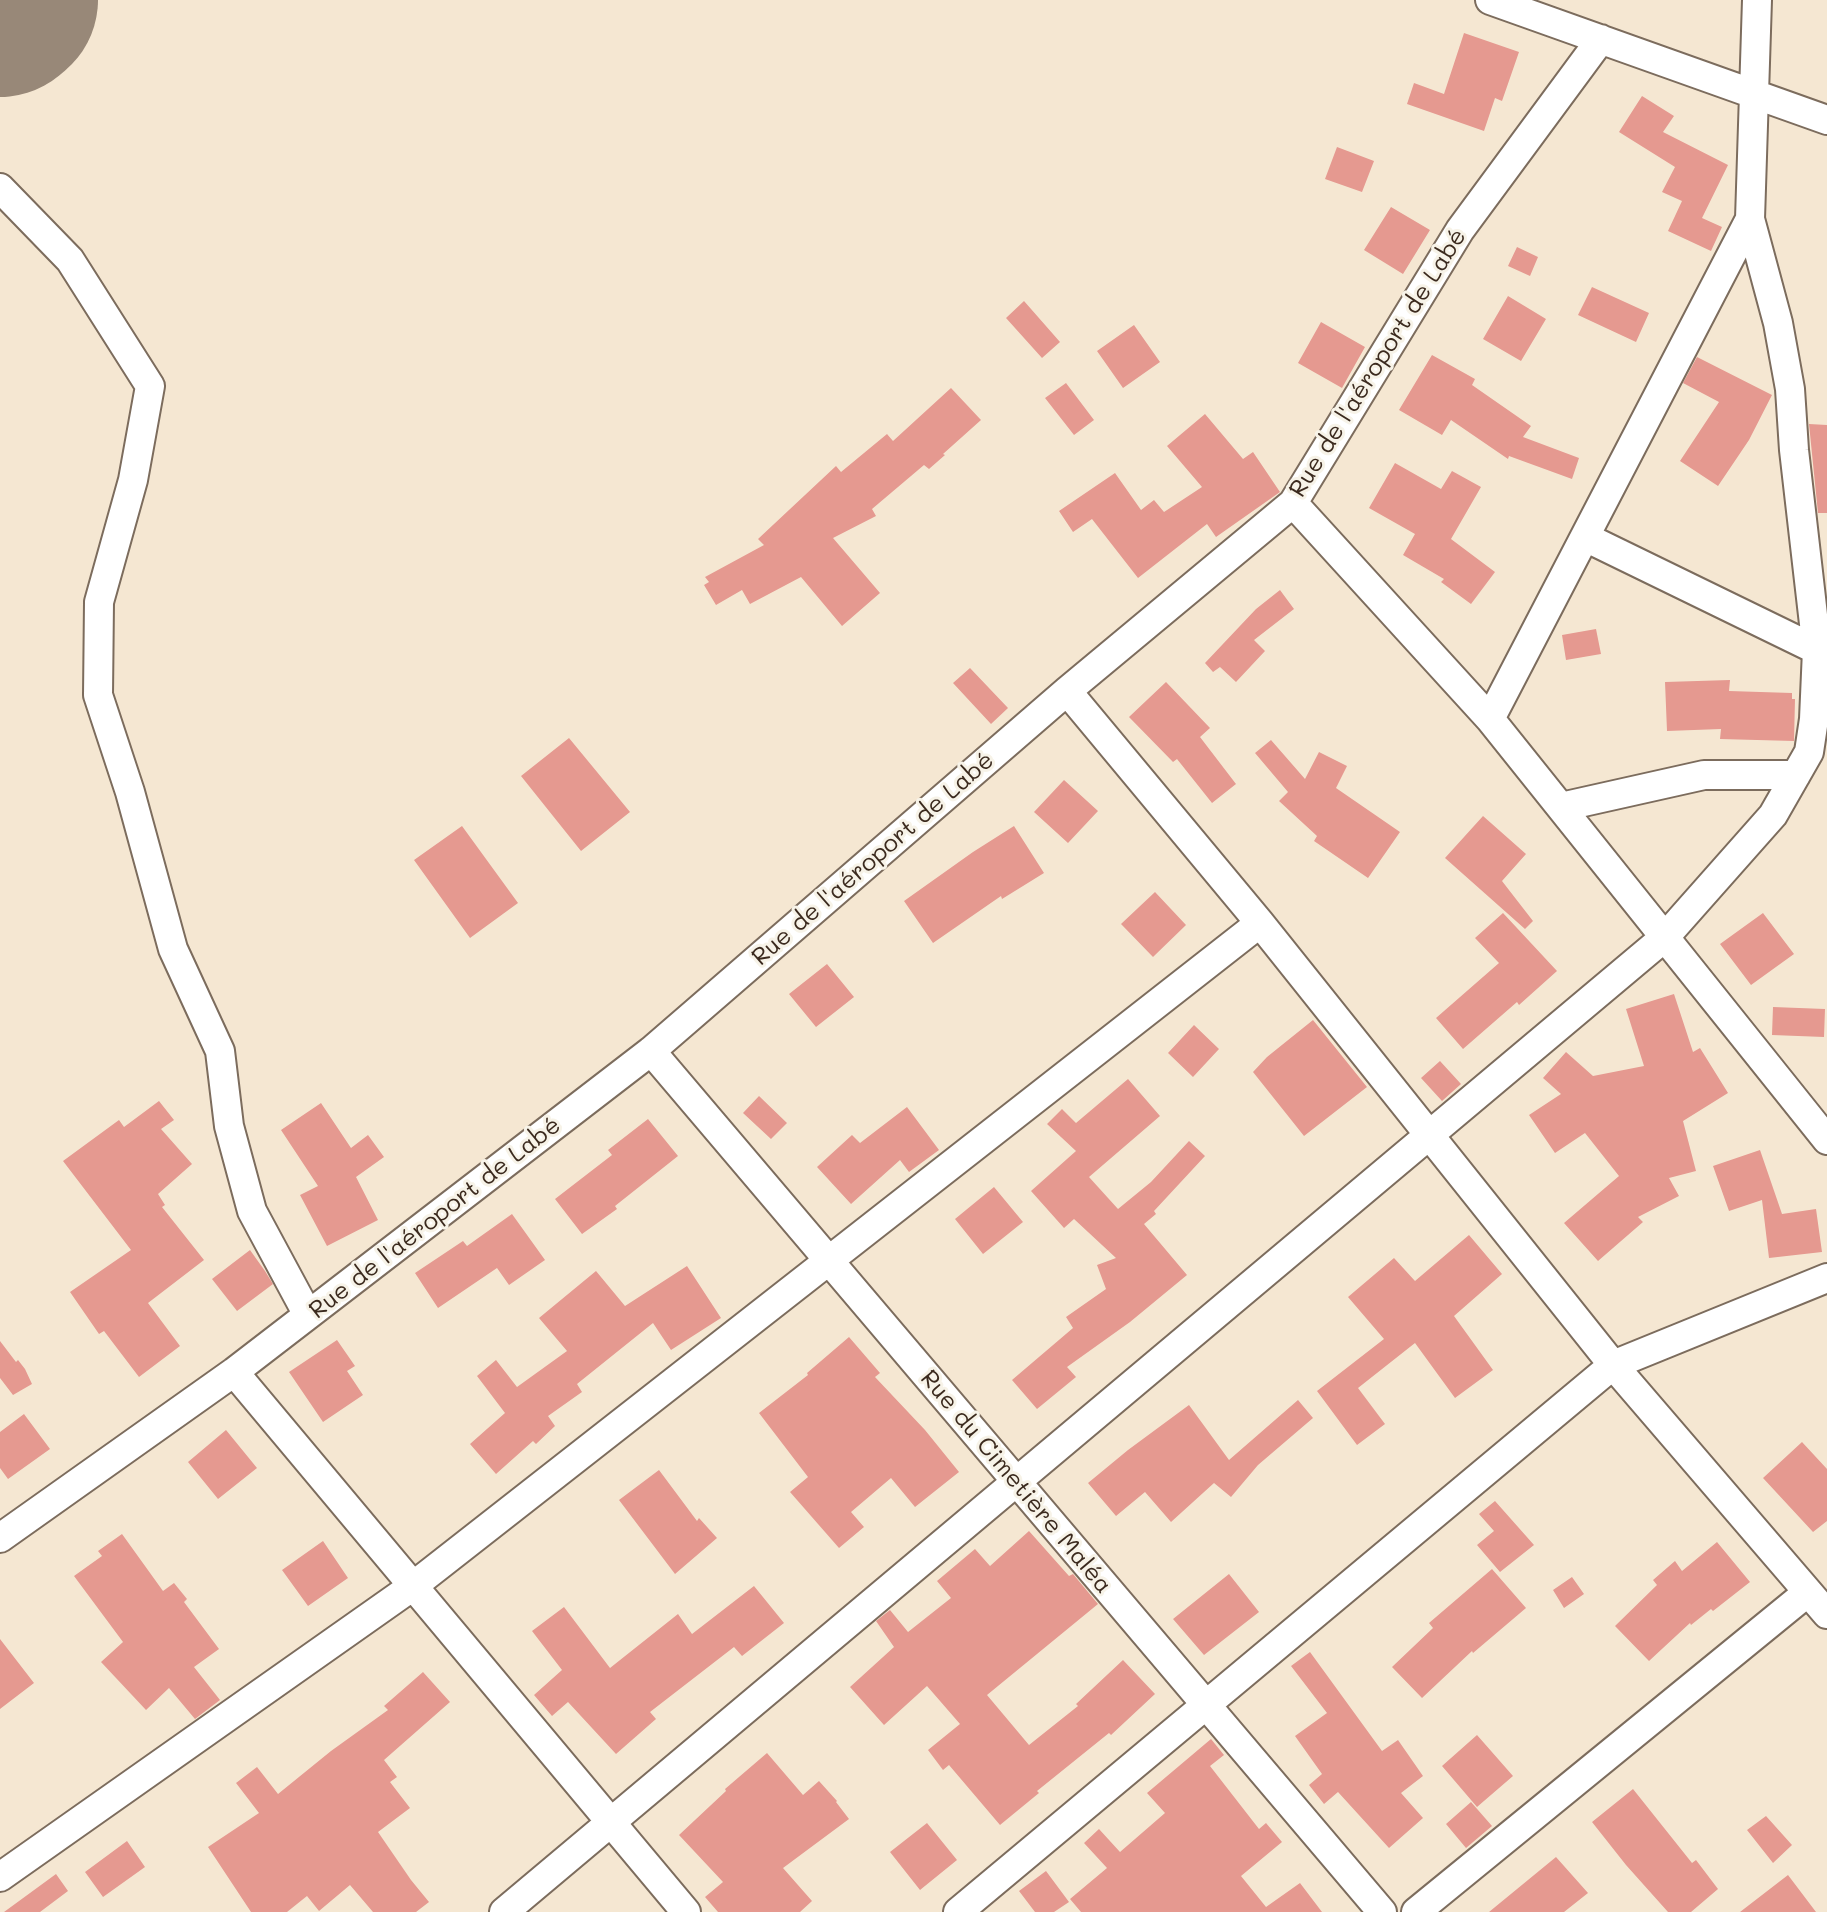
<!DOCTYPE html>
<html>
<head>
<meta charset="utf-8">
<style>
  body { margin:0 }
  canvas { display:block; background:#f5e7d2 }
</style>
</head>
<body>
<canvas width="1827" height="1912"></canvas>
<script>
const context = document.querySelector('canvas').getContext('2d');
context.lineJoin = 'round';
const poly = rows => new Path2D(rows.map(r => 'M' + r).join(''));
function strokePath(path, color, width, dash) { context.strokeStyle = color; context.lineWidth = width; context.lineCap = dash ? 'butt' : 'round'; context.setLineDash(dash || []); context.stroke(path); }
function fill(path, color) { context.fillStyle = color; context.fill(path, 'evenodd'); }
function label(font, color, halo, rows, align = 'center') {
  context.font = font + ' Mali,sans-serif'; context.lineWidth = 6; context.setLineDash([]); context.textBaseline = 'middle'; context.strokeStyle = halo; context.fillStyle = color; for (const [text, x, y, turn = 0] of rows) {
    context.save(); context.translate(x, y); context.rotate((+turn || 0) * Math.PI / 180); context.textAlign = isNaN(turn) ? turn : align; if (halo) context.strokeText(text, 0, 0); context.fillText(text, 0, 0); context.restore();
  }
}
strokePath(poly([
  [0,5,6,0]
]), '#988878', 184);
fill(poly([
  [1464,33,1519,52,1502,101,1495,98,1484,131,1407,104,1414,83,1444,94],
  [1642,96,1674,116,1663,132,1728,165,1702,218,1722,227,1711,251,1668,231,1682,201,1662,192,1675,167,1619,132],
  [1337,147,1374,161,1362,192,1325,179],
  [1391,207,1430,230,1403,274,1364,250],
  [1517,247,1538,257,1530,276,1508,266],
  [1592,287,1649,313,1636,342,1578,315],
  [1508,296,1546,319,1521,361,1483,339],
  [1024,301,1060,342,1042,358,1006,318],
  [1321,322,1365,347,1342,388,1298,363],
  [1134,325,1160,362,1123,388,1097,351],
  [1432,355,1475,379,1472,385,1531,426,1523,437,1579,458,1572,479,1509,456,1508,459,1451,420,1442,435,1399,410],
  [1697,357,1772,395,1749,440,1718,486,1680,461,1719,402,1683,383],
  [1066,383,1094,420,1074,435,1045,398],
  [951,388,981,420,943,454,945,455,929,469,924,465,872,509,876,516,833,538,880,593,842,626,801,577,750,604,742,590,716,605,704,585,709,582,705,577,764,545,758,539,836,466,841,472,887,434,893,441],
  [1205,414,1243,459,1253,452,1280,492,1216,537,1207,524,1138,578,1092,519,1073,532,1059,511,1115,473,1141,510,1154,500,1164,512,1202,487,1167,446],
  [1809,424,1827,425,1827,513,1818,513],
  [1395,463,1441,489,1452,471,1481,487,1451,539,1495,572,1471,604,1441,582,1444,579,1403,555,1415,534,1369,508],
  [1280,590,1294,609,1254,640,1265,651,1236,682,1220,667,1213,672,1205,663,1256,609],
  [1596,629,1601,654,1566,660,1562,635],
  [970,668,1008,708,991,724,953,683],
  [1730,680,1729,691,1792,693,1792,699,1795,699,1794,741,1720,739,1721,729,1667,731,1665,682],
  [1166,682,1210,728,1200,737,1236,784,1212,803,1177,759,1173,762,1129,717],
  [569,738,630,812,581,851,521,776],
  [1271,740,1305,779,1319,752,1347,766,1336,788,1400,832,1368,878,1314,841,1317,836,1279,801,1288,792,1255,753],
  [1064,780,1098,811,1068,843,1034,812],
  [1483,816,1526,854,1502,881,1533,921,1525,929,1445,858],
  [462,826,518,903,470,938,414,860],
  [1014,826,1044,873,1002,899,1001,896,933,943,904,901,973,852],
  [1155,892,1186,925,1153,957,1121,924],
  [1503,913,1557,971,1519,1005,1517,1002,1463,1049,1436,1018,1499,963,1475,938],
  [1763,913,1794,954,1751,985,1720,944],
  [827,964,854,997,816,1027,789,994],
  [1674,994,1693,1052,1700,1048,1728,1093,1683,1121,1696,1171,1669,1178,1679,1196,1638,1217,1643,1222,1598,1261,1564,1223,1619,1176,1585,1133,1555,1153,1529,1115,1561,1094,1543,1078,1566,1052,1593,1076,1644,1066,1626,1009],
  [1773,1007,1825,1009,1824,1037,1772,1035],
  [1313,1020,1367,1087,1304,1136,1253,1072,1267,1057],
  [1194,1025,1219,1049,1193,1077,1168,1053],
  [1440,1061,1461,1084,1442,1101,1421,1078],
  [1128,1079,1160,1116,1089,1177,1118,1209,1151,1182,1189,1141,1205,1156,1154,1211,1156,1214,1144,1224,1187,1275,1130,1322,1067,1367,1076,1377,1037,1409,1012,1380,1073,1328,1066,1317,1106,1289,1097,1265,1116,1258,1074,1219,1064,1228,1031,1191,1076,1151,1047,1124,1062,1109,1076,1123],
  [759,1096,787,1123,771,1139,743,1113],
  [159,1101,174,1120,161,1129,192,1164,158,1194,165,1205,162,1207,204,1260,148,1303,180,1346,139,1377,104,1331,99,1334,70,1292,131,1250,63,1161,119,1120,124,1127],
  [321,1103,351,1148,368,1135,384,1157,356,1177,378,1220,327,1246,300,1195,318,1186,281,1130],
  [907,1107,939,1150,909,1172,900,1160,851,1204,817,1167,852,1135,860,1143],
  [648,1119,678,1156,615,1206,617,1209,582,1234,555,1199,612,1155,608,1150],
  [1760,1150,1782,1214,1816,1209,1822,1252,1769,1258,1762,1200,1729,1211,1713,1166],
  [994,1187,1023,1222,983,1254,955,1219],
  [512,1214,545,1260,509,1285,497,1268,438,1308,415,1273,463,1241,467,1246],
  [1469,1235,1502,1274,1454,1316,1493,1370,1455,1398,1415,1343,1358,1388,1385,1424,1357,1445,1317,1391,1384,1339,1348,1297,1394,1258,1415,1281],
  [250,1250,265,1271,273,1284,237,1311,212,1279],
  [687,1266,721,1318,671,1350,653,1323,577,1384,582,1392,548,1416,555,1426,536,1444,533,1441,496,1474,470,1444,505,1413,477,1376,496,1360,517,1387,567,1351,539,1318,596,1271,625,1306],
  [849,1337,880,1373,875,1377,925,1430,959,1472,915,1507,891,1478,851,1512,864,1527,839,1548,790,1492,808,1477,759,1413,808,1375,807,1373],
  [337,1340,355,1366,347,1371,363,1395,323,1422,289,1372],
  [0,1341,16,1362,18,1360,25,1369,32,1384,13,1395,0,1378],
  [1298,1400,1313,1418,1258,1465,1231,1497,1214,1483,1171,1522,1145,1492,1116,1516,1088,1483,1128,1450,1189,1405,1229,1460],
  [24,1414,50,1449,8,1479,0,1468,0,1432],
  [226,1430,257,1468,218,1499,188,1462],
  [1802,1442,1827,1469,1827,1521,1813,1532,1763,1478],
  [659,1470,697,1521,699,1518,717,1538,675,1574,619,1500],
  [1495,1501,1534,1545,1500,1572,1477,1545,1494,1531,1479,1514],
  [1029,1531,1069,1576,1073,1574,1098,1604,987,1695,1029,1745,1078,1706,1076,1704,1123,1660,1155,1694,1111,1735,1109,1733,1037,1791,1039,1793,1000,1825,949,1765,943,1770,928,1750,960,1724,927,1686,884,1725,850,1687,894,1647,876,1621,890,1610,908,1632,951,1598,937,1581,975,1549,990,1566],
  [122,1534,163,1591,174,1583,187,1599,184,1602,219,1649,194,1667,220,1700,195,1719,169,1688,146,1710,101,1662,123,1642,74,1576,102,1556,98,1551],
  [323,1541,348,1578,308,1606,282,1570],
  [1717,1542,1750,1582,1713,1611,1711,1609,1691,1625,1690,1623,1649,1661,1615,1626,1657,1585,1653,1580,1675,1561,1682,1571],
  [1492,1569,1526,1608,1473,1653,1472,1651,1422,1698,1392,1667,1433,1628,1429,1623],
  [1229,1574,1259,1612,1204,1655,1173,1619],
  [1572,1577,1584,1594,1564,1608,1553,1590],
  [754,1586,784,1623,742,1656,734,1647,650,1712,656,1719,616,1754,568,1702,552,1716,534,1695,562,1670,532,1631,564,1607,610,1668,678,1614,692,1634],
  [0,1639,34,1683,0,1709],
  [1310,1652,1382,1751,1398,1740,1423,1776,1401,1793,1423,1818,1389,1848,1338,1792,1324,1804,1309,1785,1322,1774,1295,1736,1327,1713,1291,1666],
  [423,1672,450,1702,384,1760,397,1777,390,1782,410,1808,378,1832,411,1880,429,1902,416,1912,373,1912,350,1885,319,1911,307,1896,287,1912,251,1912,208,1847,259,1813,236,1783,257,1767,278,1794,331,1751,388,1710,384,1706],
  [1477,1735,1513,1776,1477,1807,1442,1766],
  [1211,1739,1224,1755,1210,1766,1259,1829,1266,1823,1282,1842,1241,1876,1266,1907,1300,1883,1322,1912,1081,1912,1070,1899,1107,1868,1084,1843,1099,1829,1120,1852,1165,1813,1147,1793],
  [767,1753,803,1795,819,1781,837,1801,836,1802,849,1819,783,1868,812,1901,800,1912,718,1912,705,1897,723,1882,679,1835,726,1791,725,1789],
  [1633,1789,1692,1863,1696,1860,1718,1889,1691,1912,1668,1912,1626,1865,1592,1822],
  [1471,1802,1492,1826,1466,1848,1446,1824],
  [1766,1816,1792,1845,1773,1863,1747,1830],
  [927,1823,957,1860,920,1890,890,1852],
  [127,1841,145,1867,103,1897,85,1872],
  [1556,1857,1588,1893,1564,1912,1489,1912],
  [1046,1871,1069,1902,1054,1912,1035,1912,1019,1891],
  [56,1874,68,1891,40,1912,4,1912],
  [1788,1875,1816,1912,1740,1912]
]), '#e59990');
const street = poly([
  [1490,0,1827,120],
  [0,188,70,260,150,386,133,480,99,602,98,695,130,792,173,949,220,1051,229,1126,252,1211,308,1315],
  [1293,503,1490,719,1827,1140],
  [1585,537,1817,650,1827,653],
  [1067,691,1260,923,1613,1365,1827,1614],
  [1490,719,1750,219,1757,0],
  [1561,807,1704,775,1796,775],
  [651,1051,1382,1912],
  [234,1372,686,1912],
  [0,1538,234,1372,651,1051,1067,691,1293,503,1460,230,1601,39],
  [0,1877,413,1586,1260,923],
  [504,1912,1665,937,1773,815,1809,752,1814,719,1817,650,1794,450,1790,389,1778,323,1750,219],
  [958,1912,1613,1365,1827,1278],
  [1416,1912,1808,1592]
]);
strokePath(street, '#7c6c5d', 32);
strokePath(street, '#fff', 28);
label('24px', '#3b2a1e', '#f7f3e8', [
  ["Rue de l'aéroport de Labé",1378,363,-58],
  ["Rue de l'aéroport de Labé",873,859,-41],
  ["Rue de l'aéroport de Labé",435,1218,-38],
  ["Rue du Cimetière Maléa",1016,1482,50]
]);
</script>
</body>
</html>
